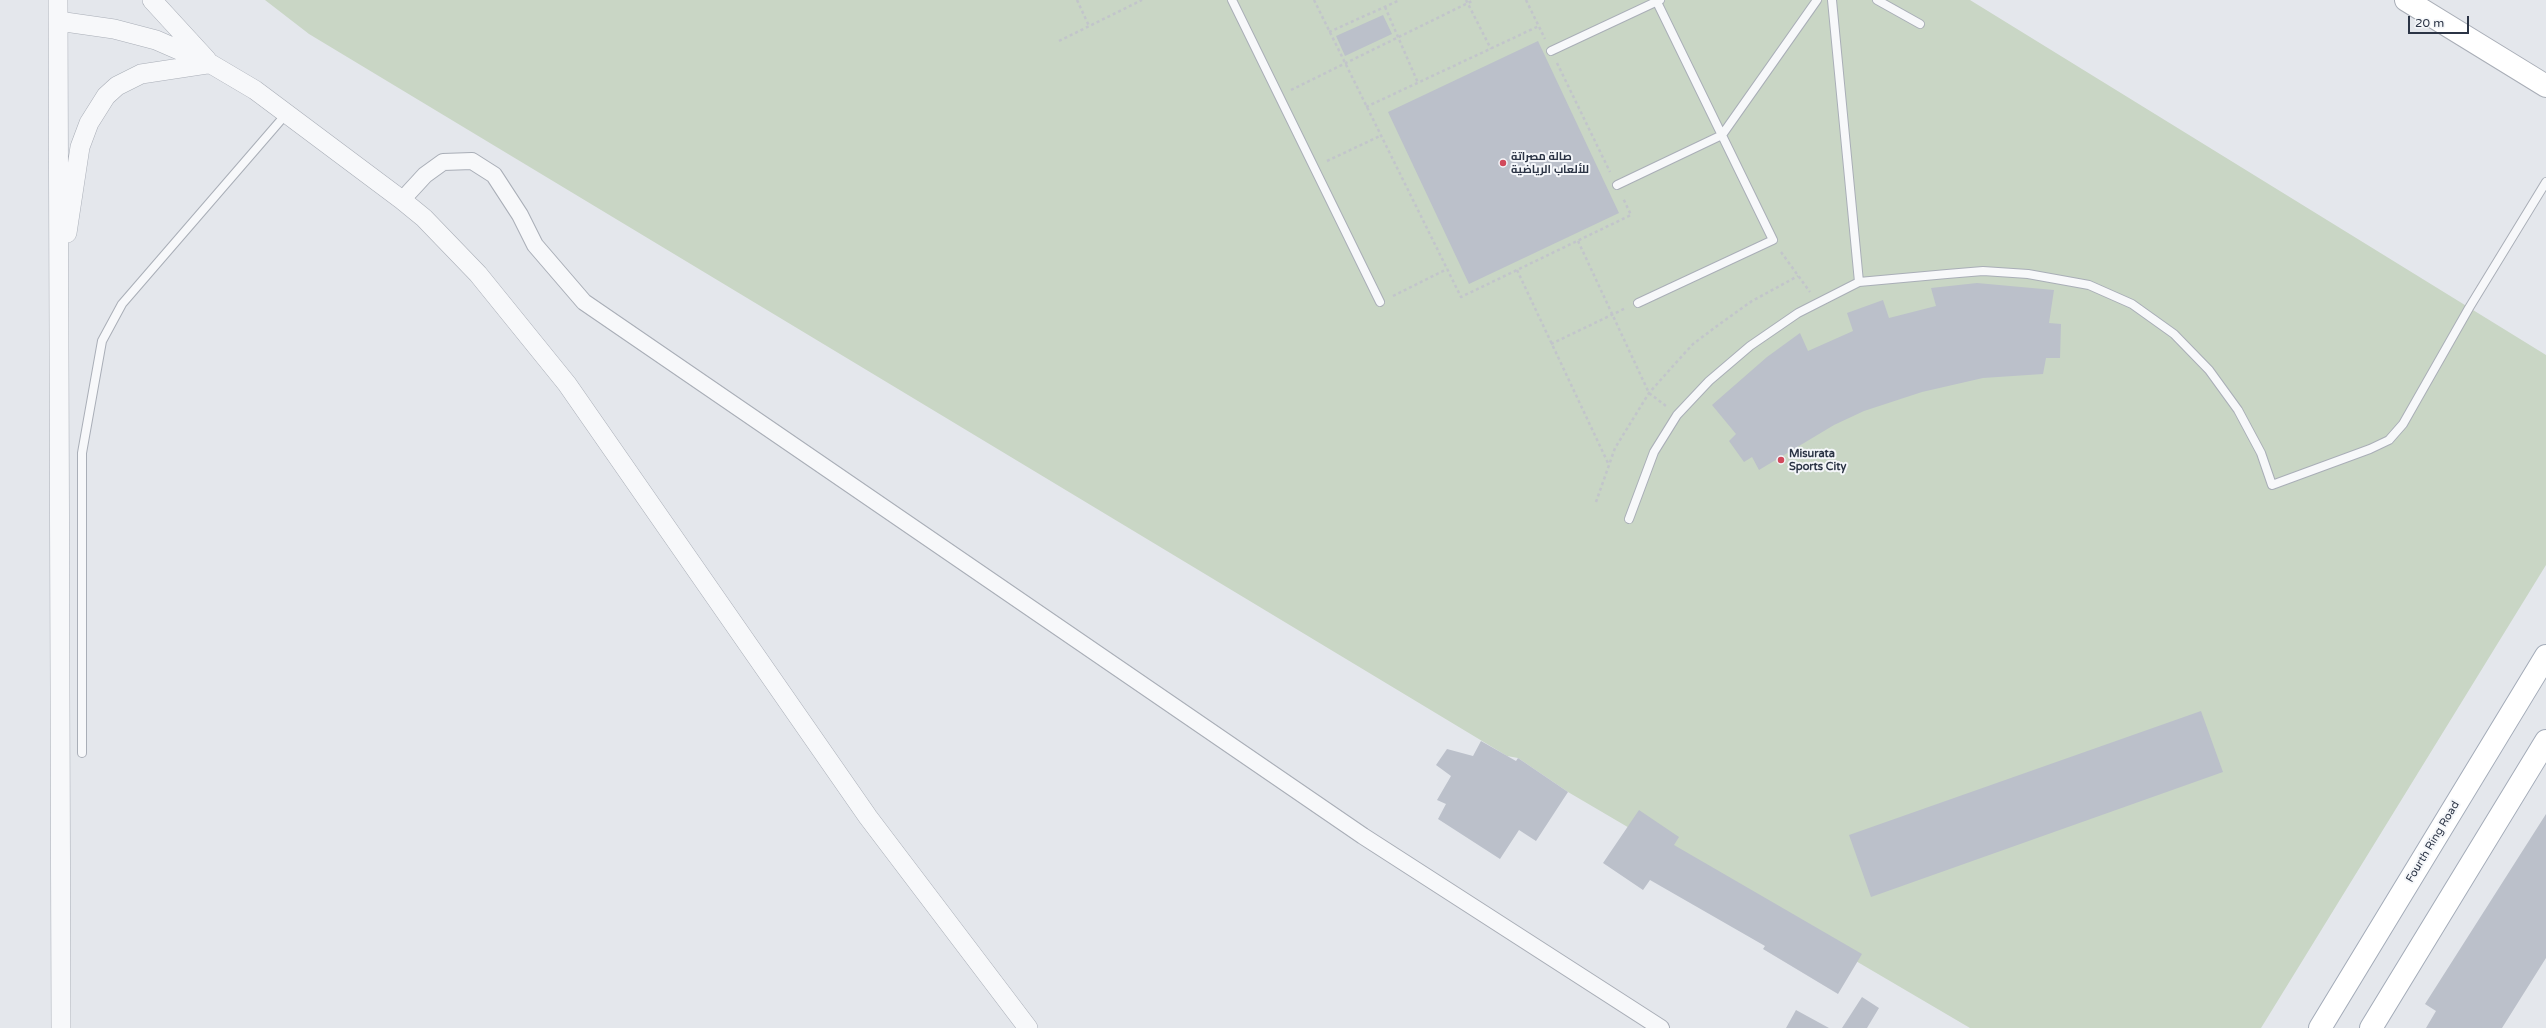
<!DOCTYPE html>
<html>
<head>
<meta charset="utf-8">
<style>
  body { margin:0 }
  #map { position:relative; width:2546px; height:1028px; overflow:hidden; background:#e4e7ec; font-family:"Varela Round",sans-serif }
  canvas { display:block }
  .scale { position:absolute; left:2408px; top:16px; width:61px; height:18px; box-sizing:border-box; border:2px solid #2b3445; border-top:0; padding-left:5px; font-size:12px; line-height:14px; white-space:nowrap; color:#2b3445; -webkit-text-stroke:3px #f4f6f9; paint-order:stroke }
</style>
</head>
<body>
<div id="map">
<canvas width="2546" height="1028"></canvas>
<div class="scale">20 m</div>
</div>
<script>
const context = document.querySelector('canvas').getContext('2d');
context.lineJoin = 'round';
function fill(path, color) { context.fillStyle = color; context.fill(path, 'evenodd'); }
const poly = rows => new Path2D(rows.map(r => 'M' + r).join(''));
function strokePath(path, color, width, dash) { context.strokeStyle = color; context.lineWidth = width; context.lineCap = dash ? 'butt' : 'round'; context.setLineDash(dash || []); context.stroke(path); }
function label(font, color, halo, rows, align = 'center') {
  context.font = font + ' "Varela Round",Cairo,sans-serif'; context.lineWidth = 4; context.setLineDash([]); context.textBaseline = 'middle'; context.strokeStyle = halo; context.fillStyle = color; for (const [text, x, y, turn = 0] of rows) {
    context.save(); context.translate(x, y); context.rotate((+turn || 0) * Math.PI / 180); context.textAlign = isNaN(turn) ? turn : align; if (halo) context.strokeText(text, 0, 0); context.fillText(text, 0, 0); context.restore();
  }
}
fill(poly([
  [265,0,1970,0,2546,355,2546,565,2261,1028,1970,1028,1568,792,1518,758,1507,756,309,34]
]), '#c9d6c5');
fill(poly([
  [1383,15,1392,34,1345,56,1336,36],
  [1538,41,1619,213,1469,284,1388,112],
  [1977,283,2054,290,2049,323,2061,324,2060,358,2046,358,2043,374,1983,378,1922,392,1864,411,1834,425,1759,470,1752,457,1744,462,1729,441,1736,434,1712,405,1767,357,1800,333,1808,351,1853,331,1847,313,1883,300,1889,318,1936,306,1931,288],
  [2201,711,2223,772,1871,897,1849,835],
  [1481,741,1516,761,1518,758,1568,792,1536,841,1519,830,1500,859,1438,819,1446,804,1437,800,1451,776,1436,765,1447,749,1473,756],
  [1639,810,1679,837,1674,845,1862,954,1838,994,1763,949,1765,946,1650,880,1643,890,1603,863],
  [2546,814,2546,958,2502,1028,2426,1028,2436,1011,2425,1004],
  [1862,997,1879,1008,1867,1028,1842,1028],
  [1796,1010,1829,1028,1786,1028]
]), '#bbc0ca');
const service = poly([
  [1232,0,1380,302],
  [1832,0,1859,282],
  [1877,0,1920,24],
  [1551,51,1660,0],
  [1617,185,1722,135,1817,0],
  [1638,303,1773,240,1656,0],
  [1629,519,1654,452,1677,415,1709,381,1750,346,1798,313,1859,282,1947,274,1983,271,2028,274,2089,285,2132,304,2174,334,2209,370,2238,410,2261,453,2272,485,2370,449,2389,440,2403,424,2469,308,2546,182],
  [82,753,82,453,102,341,122,304,287,113]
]);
const minor = poly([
  [402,200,425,175,443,162,472,161,494,175,520,215,535,245,584,302,1363,836,1661,1028]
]);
const tertiary = poly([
  [58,0,61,1028],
  [152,0,207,60],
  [58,21,114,29,156,40,211,64,255,90,402,200,424,218,478,274,567,384,868,817,1028,1028],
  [67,233,80,147,89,123,106,96,117,86,141,74,207,64]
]);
const secondary = poly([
  [2406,0,2546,86]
]);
const primary = poly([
  [2320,1028,2546,656],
  [2371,1028,2546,741]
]);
strokePath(service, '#a9aeb7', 10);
strokePath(minor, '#a9aeb7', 18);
strokePath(tertiary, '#a9aeb7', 20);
strokePath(secondary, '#a9aeb7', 24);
strokePath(primary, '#a3abb8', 24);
strokePath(poly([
  [1077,0,1089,26],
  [1314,0,1461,297,1631,215,1623,198],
  [1466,0,1491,49],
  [1526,0,1545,39],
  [1385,7,1418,83],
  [1329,32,1400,0],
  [1059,41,1142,0],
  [1557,63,1610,172],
  [1291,90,1474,0],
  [1366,107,1539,26],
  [1327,161,1380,136],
  [1578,241,1649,393,1666,406],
  [1781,252,1810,292],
  [1517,270,1608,463],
  [1393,296,1447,269],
  [1551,344,1626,308],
  [1596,502,1615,448,1649,393,1673,366,1693,344,1717,326,1752,301,1798,276]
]), '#c2c5cb', 2.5, [3, 3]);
strokePath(service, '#f7f8fa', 8);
strokePath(minor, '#f7f8fa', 16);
strokePath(tertiary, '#f7f8fa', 19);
strokePath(secondary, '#fff', 22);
strokePath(primary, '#fff', 22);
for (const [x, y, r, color] of [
  [1503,163,4,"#d1495b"],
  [1781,460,4,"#d1495b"]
]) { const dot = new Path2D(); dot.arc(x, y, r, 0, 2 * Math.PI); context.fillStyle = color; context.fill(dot); strokePath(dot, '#f4f6f9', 1.5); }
label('bold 11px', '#2b3445', '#f4f6f9', [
  ["صالة مصراتة",1511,157],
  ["للألعاب الرياضية",1511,170],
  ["Misurata",1789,454],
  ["Sports City",1789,467]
], 'left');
label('11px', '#2b3445', '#f4f6f9', [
  ["Fourth Ring Road",2433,842,-59]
]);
</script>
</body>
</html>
